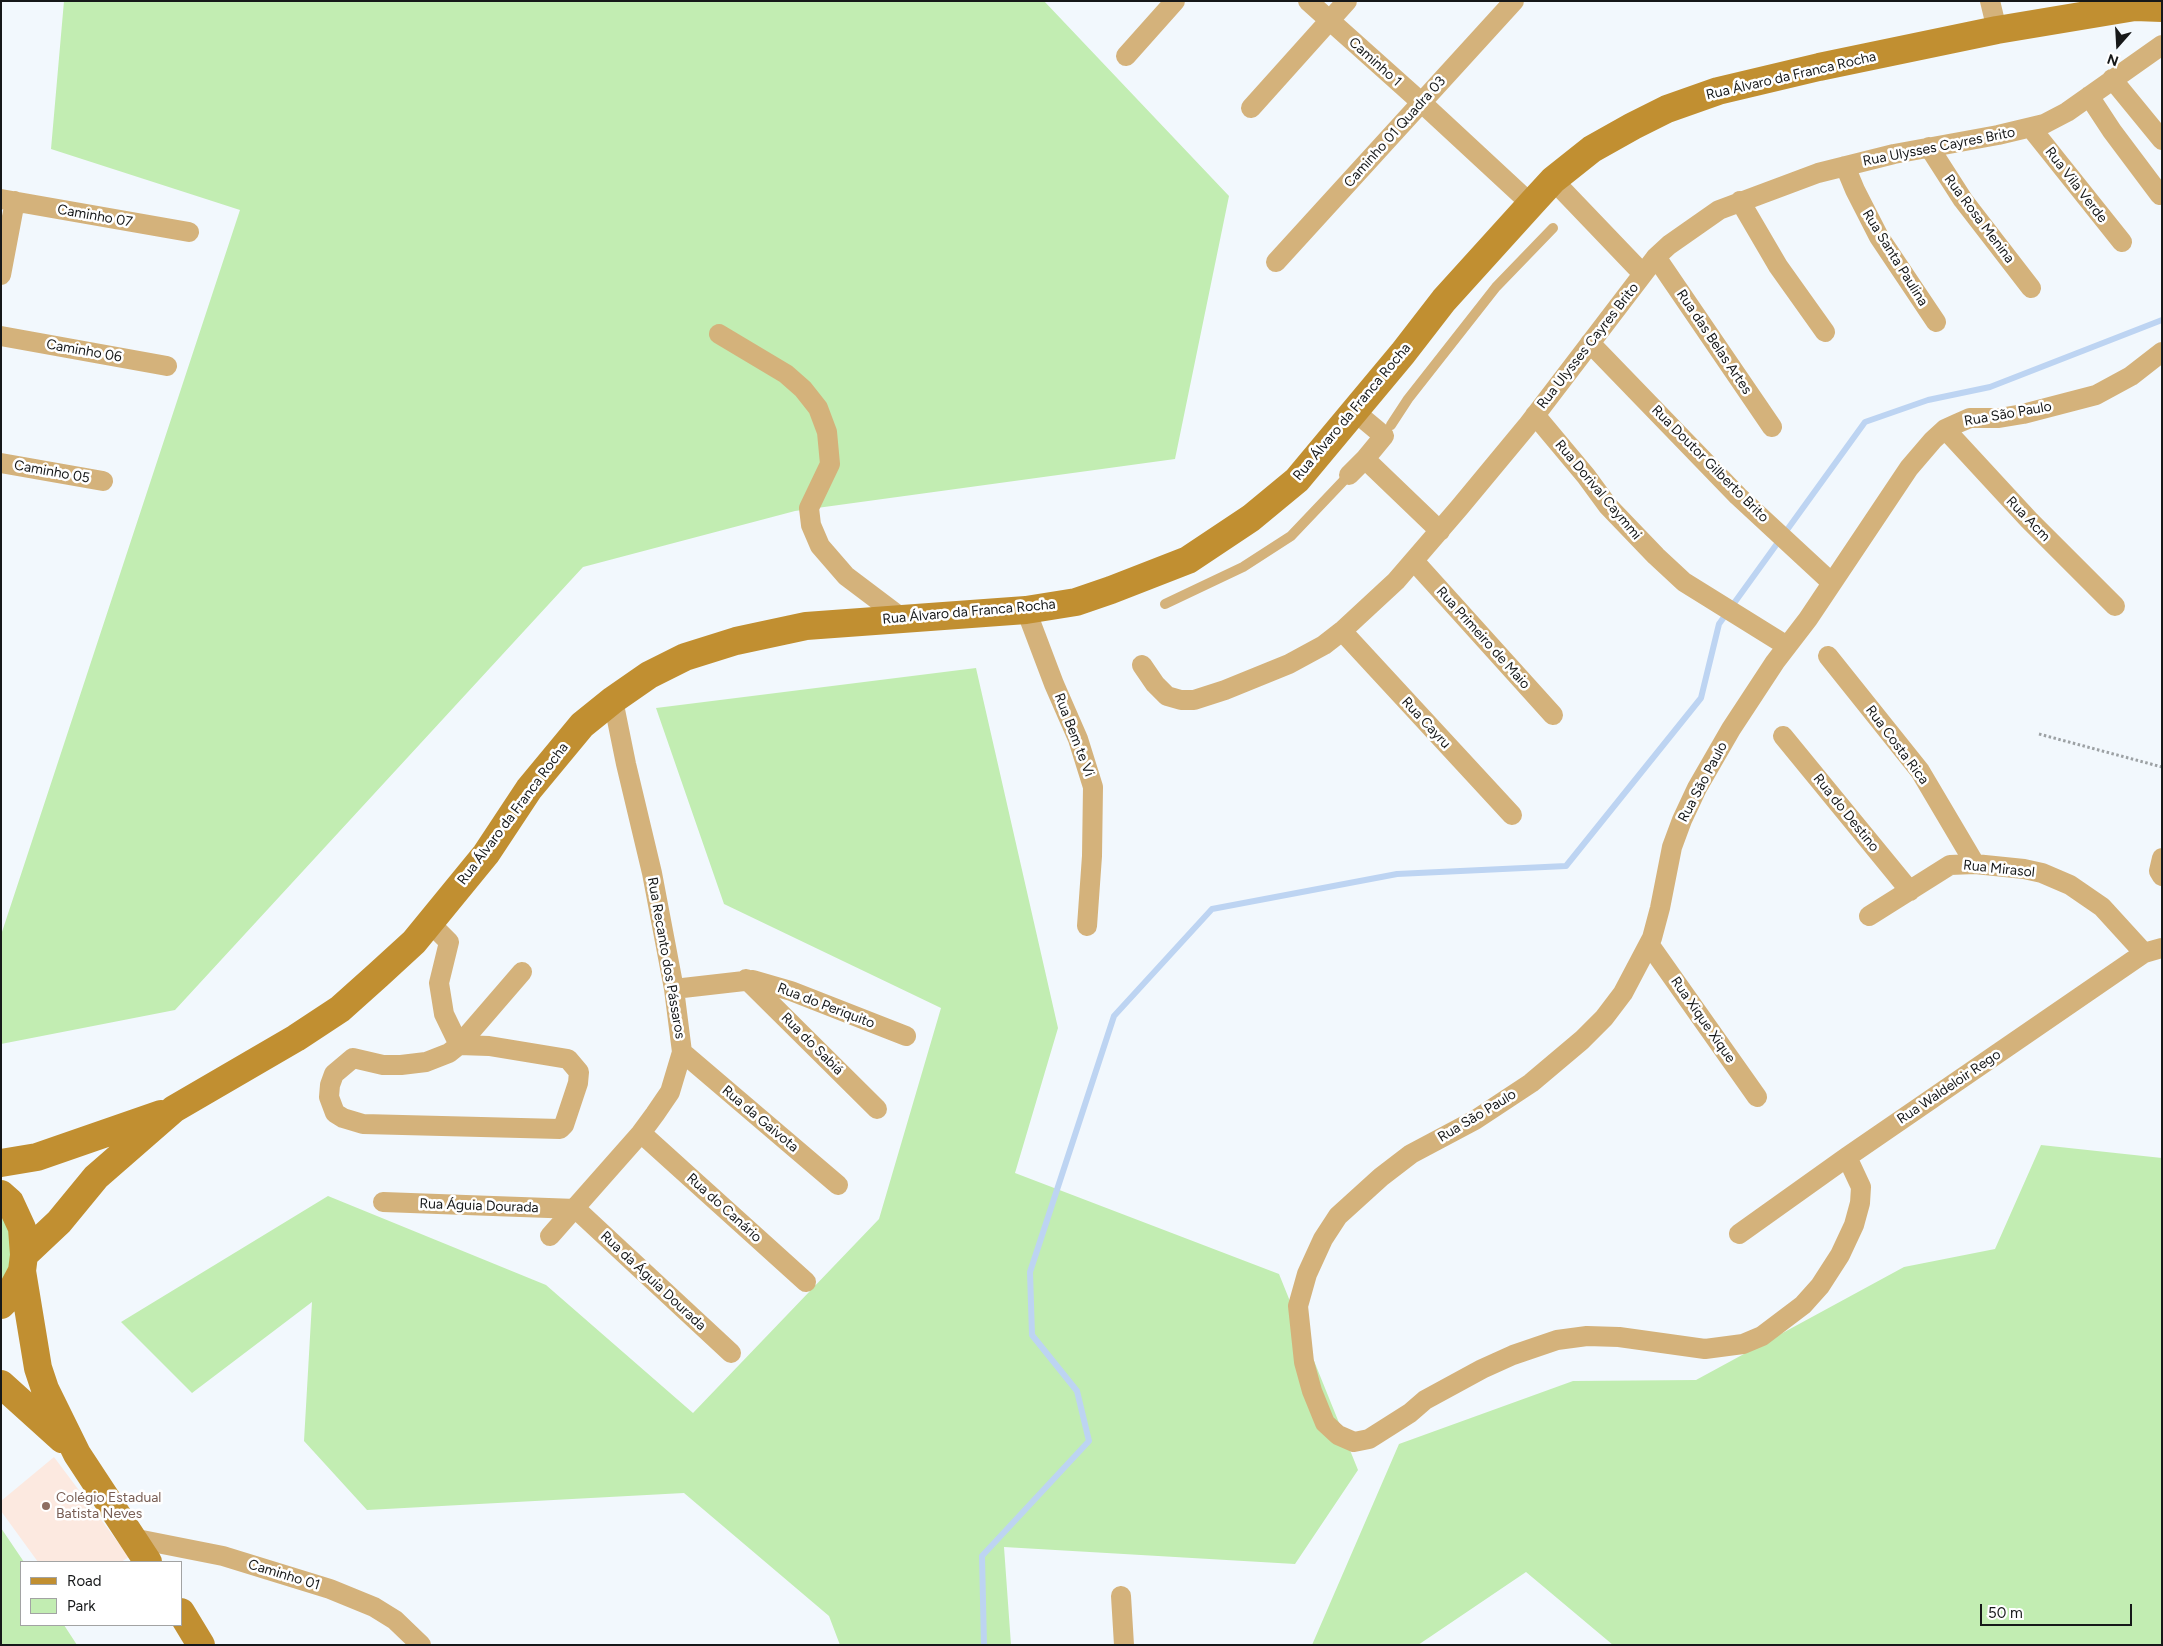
<!DOCTYPE html>
<html>
<head>
<meta charset="utf-8">
<style>
  body { margin:0 }
  #map { position:relative; width:2163px; height:1646px; overflow:hidden; background:#f2f8fd; font-family:Figtree,sans-serif }
  canvas { display:block }
  .frame { position:absolute; inset:0; border:2px solid #161819; pointer-events:none }
  .legend { position:absolute; left:20px; top:1561px; width:162px; height:65px; box-sizing:border-box; background:#fff; border:1px solid #a2a3a3; margin:0; padding:6px 9px; list-style:none; font-size:15px; color:#161819 }
  .legend li { display:flex; align-items:center; gap:10px; height:25px }
  .legend b { width:25px; border:1px solid #a2a3a3 }
  .north { position:absolute; left:2093px; top:20px; width:50px; height:50px; -webkit-text-stroke:4px #fff; paint-order:stroke; rotate:199deg; font-size:14px; font-weight:700; line-height:20px; text-align:center; color:#161819 }
  .north::after { content:''; display:block; margin:auto; width:18px; height:22px; background:#161819; clip-path:polygon(50% 0,100% 100%,50% 72%,0 100%) }
  .scale { position:absolute; left:1980px; top:1604px; width:152px; height:22px; box-sizing:border-box; border:2px solid #161819; border-top:0; padding-left:6px; font-size:15px; line-height:18px; white-space:nowrap; color:#161819; -webkit-text-stroke:4px #fff; paint-order:stroke }
</style>
</head>
<body>
<div id="map">
<canvas width="2163" height="1646"></canvas>
<div class="frame"></div>
<ul class="legend">
<li><b style="height:6px;background:#c18f31"></b>Road</li>
<li><b style="height:14px;background:#c2edb2"></b>Park</li>
</ul>
<div class="north">N</div>
<div class="scale">50 m</div>
</div>
<script>
const context = document.querySelector('canvas').getContext('2d');
context.lineJoin = 'round';
function fill(path, color) { context.fillStyle = color; context.fill(path, 'evenodd'); }
const poly = rows => new Path2D(rows.map(r => 'M' + r).join(''));
function strokePath(path, color, width, dash) { context.strokeStyle = color; context.lineWidth = width; context.lineCap = dash ? 'butt' : 'round'; context.setLineDash(dash || []); context.stroke(path); }
function label(font, color, halo, rows, align = 'center') {
  context.font = font + ' Figtree,sans-serif'; context.lineWidth = 5; context.setLineDash([]); context.textBaseline = 'middle'; context.strokeStyle = halo; context.fillStyle = color; for (const [text, x, y, turn = 0] of rows) {
    context.save(); context.translate(x, y); context.rotate((+turn || 0) * Math.PI / 180); context.textAlign = isNaN(turn) ? turn : align; if (halo) context.strokeText(text, 0, 0); context.fillText(text, 0, 0); context.restore();
  }
}
fill(poly([
  [54,1457,129,1557,121,1562,38,1562,1,1511,1,1501]
]), '#fce9e0');
fill(poly([
  [64,1,1044,1,1229,196,1175,459,795,511,583,567,175,1010,1,1044,1,935,240,210,51,149],
  [976,668,1058,1028,1015,1173,1279,1274,1358,1470,1295,1564,1004,1547,1011,1645,840,1645,829,1616,684,1493,367,1510,304,1441,312,1302,192,1393,121,1322,328,1196,546,1285,693,1413,879,1219,941,1008,724,904,656,708],
  [2041,1145,2162,1158,2162,1645,1613,1645,1526,1572,1418,1645,1312,1645,1399,1444,1573,1381,1696,1380,1904,1267,1995,1249],
  [1,1216,8,1226,14,1253,1,1292],
  [1,1528,24,1562,21,1562,21,1625,64,1625,77,1645,1,1645]
]), '#c2edb2');
strokePath(poly([
  [984,1645,982,1556,1089,1441,1077,1391,1032,1335,1030,1272,1114,1016,1212,909,1397,874,1566,866,1701,698,1719,624,1865,422,1928,400,1990,387,2162,320]
]), '#bdd4f2', 6);
strokePath(poly([
  [2039,734,2162,767]
]), '#9ca1a4', 3, [2.5, 2.5]);
strokePath(poly([
  [1391,425,1408,399,1496,287,1553,228],
  [1165,604,1243,567,1291,536,1349,475]
]), '#d4b27b', 10);
strokePath(poly([
  [1308,1,1422,103,1531,204],
  [1990,1,1997,30],
  [1126,56,1175,1],
  [2112,79,2162,140],
  [2089,96,2112,131,2160,195],
  [1251,108,1347,1],
  [2031,128,2122,242],
  [1929,147,1963,200,2031,288],
  [1845,166,1855,190,1879,237,1936,322],
  [1553,180,1643,274],
  [1,199,189,232],
  [1740,201,1778,266,1825,332],
  [1656,257,1772,427],
  [1276,262,1514,1],
  [1,275,15,201],
  [719,334,786,374,803,389,818,408,827,432,830,464,809,508,811,525,820,546,846,576,903,619],
  [1,336,167,366],
  [1590,343,1738,496,1832,583],
  [1354,411,1384,436,1365,459,1440,531],
  [1535,415,1586,476,1608,506,1656,556,1684,582,1787,646],
  [1945,429,2029,520,2115,606],
  [1,463,103,481],
  [1349,475,1365,459],
  [1414,561,1553,715],
  [1026,610,1054,684,1078,739,1093,787,1092,856,1087,926],
  [1342,631,1512,815],
  [1828,656,1920,771,1975,864],
  [1142,665,1155,684,1167,696,1181,700,1194,700,1225,690,1289,664,1324,645,1342,631,1396,581,1459,508,1527,426,1656,257,1669,245,1719,210,1818,173,1894,154,1998,135,2044,124,2067,112,2162,45],
  [1783,736,1910,891],
  [2162,858,2159,871,2162,876],
  [1869,916,1950,865,1975,864,2024,869,2042,873,2070,885,2102,907,2144,953],
  [429,922,449,942,439,983,444,1014,459,1045,489,1046,568,1059,579,1072,578,1083,564,1125,560,1129,363,1124,343,1118,335,1113,329,1097,330,1085,334,1074,353,1058,383,1065,401,1065,426,1062,449,1053,459,1045,522,972],
  [1649,944,1757,1097],
  [746,979,877,1109],
  [674,989,753,980,791,991,906,1036],
  [682,1052,838,1185],
  [641,1133,806,1282],
  [1847,1157,1861,1187,1860,1203,1854,1225,1840,1255,1820,1286,1803,1305,1762,1336,1743,1344,1705,1349,1619,1337,1587,1336,1557,1340,1513,1355,1482,1369,1425,1400,1410,1413,1369,1439,1354,1442,1338,1435,1325,1423,1312,1391,1304,1362,1298,1306,1307,1274,1323,1239,1338,1216,1381,1177,1411,1154,1475,1120,1531,1083,1582,1040,1604,1018,1623,993,1652,938,1660,908,1672,847,1682,820,1697,788,1731,729,1775,662,1808,619,1909,468,1933,440,1945,429,1956,424,1970,418,1999,418,2023,414,2096,395,2131,376,2162,352],
  [383,1202,576,1209,731,1353],
  [1739,1234,1847,1157,2144,953,2162,948],
  [550,1236,641,1133,655,1114,670,1092,682,1052,674,989,652,873,626,764,613,700],
  [132,1538,223,1556,330,1589,374,1607,395,1620,421,1645],
  [1121,1596,1124,1645]
]), '#d4b27b', 20);
strokePath(poly([
  [1,1163,37,1157,161,1114],
  [1,1194,10,1202,22,1228,24,1255,22,1271,7,1299,1,1305],
  [24,1255,59,1222,96,1177,174,1109,296,1038,340,1009,378,975,414,942,486,854,529,789,582,725,613,700,649,675,685,657,736,641,806,626,1026,610,1076,602,1111,590,1188,560,1251,518,1297,480,1403,353,1444,300,1531,204,1553,180,1592,149,1633,126,1667,109,1718,91,1819,67,1997,30,2135,7,2162,8],
  [22,1271,38,1368,45,1389,77,1454,148,1562],
  [1,1384,62,1439],
  [181,1612,201,1645]
]), '#c18f31', 28);
for (const [x, y, r, color] of [
  [46,1506,5,"#8d6e63"]
]) { const dot = new Path2D(); dot.arc(x, y, r, 0, 2 * Math.PI); context.fillStyle = color; context.fill(dot); strokePath(dot, '#fff', 2); }
label('14px', '#161819', '#fff', [
  ["Caminho 1",1375,62,42],
  ["Rua Álvaro da Franca Rocha",1791,76,-13],
  ["Caminho 01 Quadra 03",1395,132,-48],
  ["Rua Ulysses Cayres Brito",1939,147,-11],
  ["Rua Vila Verde",2076,185,52],
  ["Caminho 07",95,216,10],
  ["Rua Rosa Menina",1979,219,53],
  ["Rua Santa Paulina",1895,258,58],
  ["Rua das Belas Artes",1714,342,56],
  ["Rua Ulysses Cayres Brito",1588,346,-52],
  ["Caminho 06",84,351,10],
  ["Rua Álvaro da Franca Rocha",1352,412,-50],
  ["Rua São Paulo",2008,414,-10],
  ["Rua Doutor Gilberto Brito",1710,464,45],
  ["Caminho 05",52,472,10],
  ["Rua Dorival Caymmi",1598,490,50],
  ["Rua Acm",2028,519,46],
  ["Rua Álvaro da Franca Rocha",969,612,-5],
  ["Rua Primeiro de Maio",1483,638,48],
  ["Rua Cayru",1426,723,47],
  ["Rua Bem te Vi",1074,735,69],
  ["Rua Costa Rica",1897,745,53],
  ["Rua São Paulo",1703,782,-62],
  ["Rua do Destino",1846,813,51],
  ["Rua Álvaro da Franca Rocha",513,814,-53],
  ["Rua Mirasol",1999,869,6],
  ["Rua Recanto dos Pássaros",666,958,80],
  ["Rua do Periquito",826,1006,21],
  ["Rua Xique Xique",1703,1020,55],
  ["Rua do Sabiá",812,1044,45],
  ["Rua Waldeloir Rego",1949,1087,-34],
  ["Rua São Paulo",1477,1116,-31],
  ["Rua da Gaivota",760,1119,40],
  ["Rua Águia Dourada",479,1206,2],
  ["Rua do Canário",724,1208,42],
  ["Rua da Águia Dourada",653,1281,43],
  ["Caminho 01",284,1575,17]
]);
label('14px', '#785e54', '#fff', [
  ["Colégio Estadual",56,1498],
  ["Batista Neves",56,1514]
], 'left');
</script>
</body>
</html>
